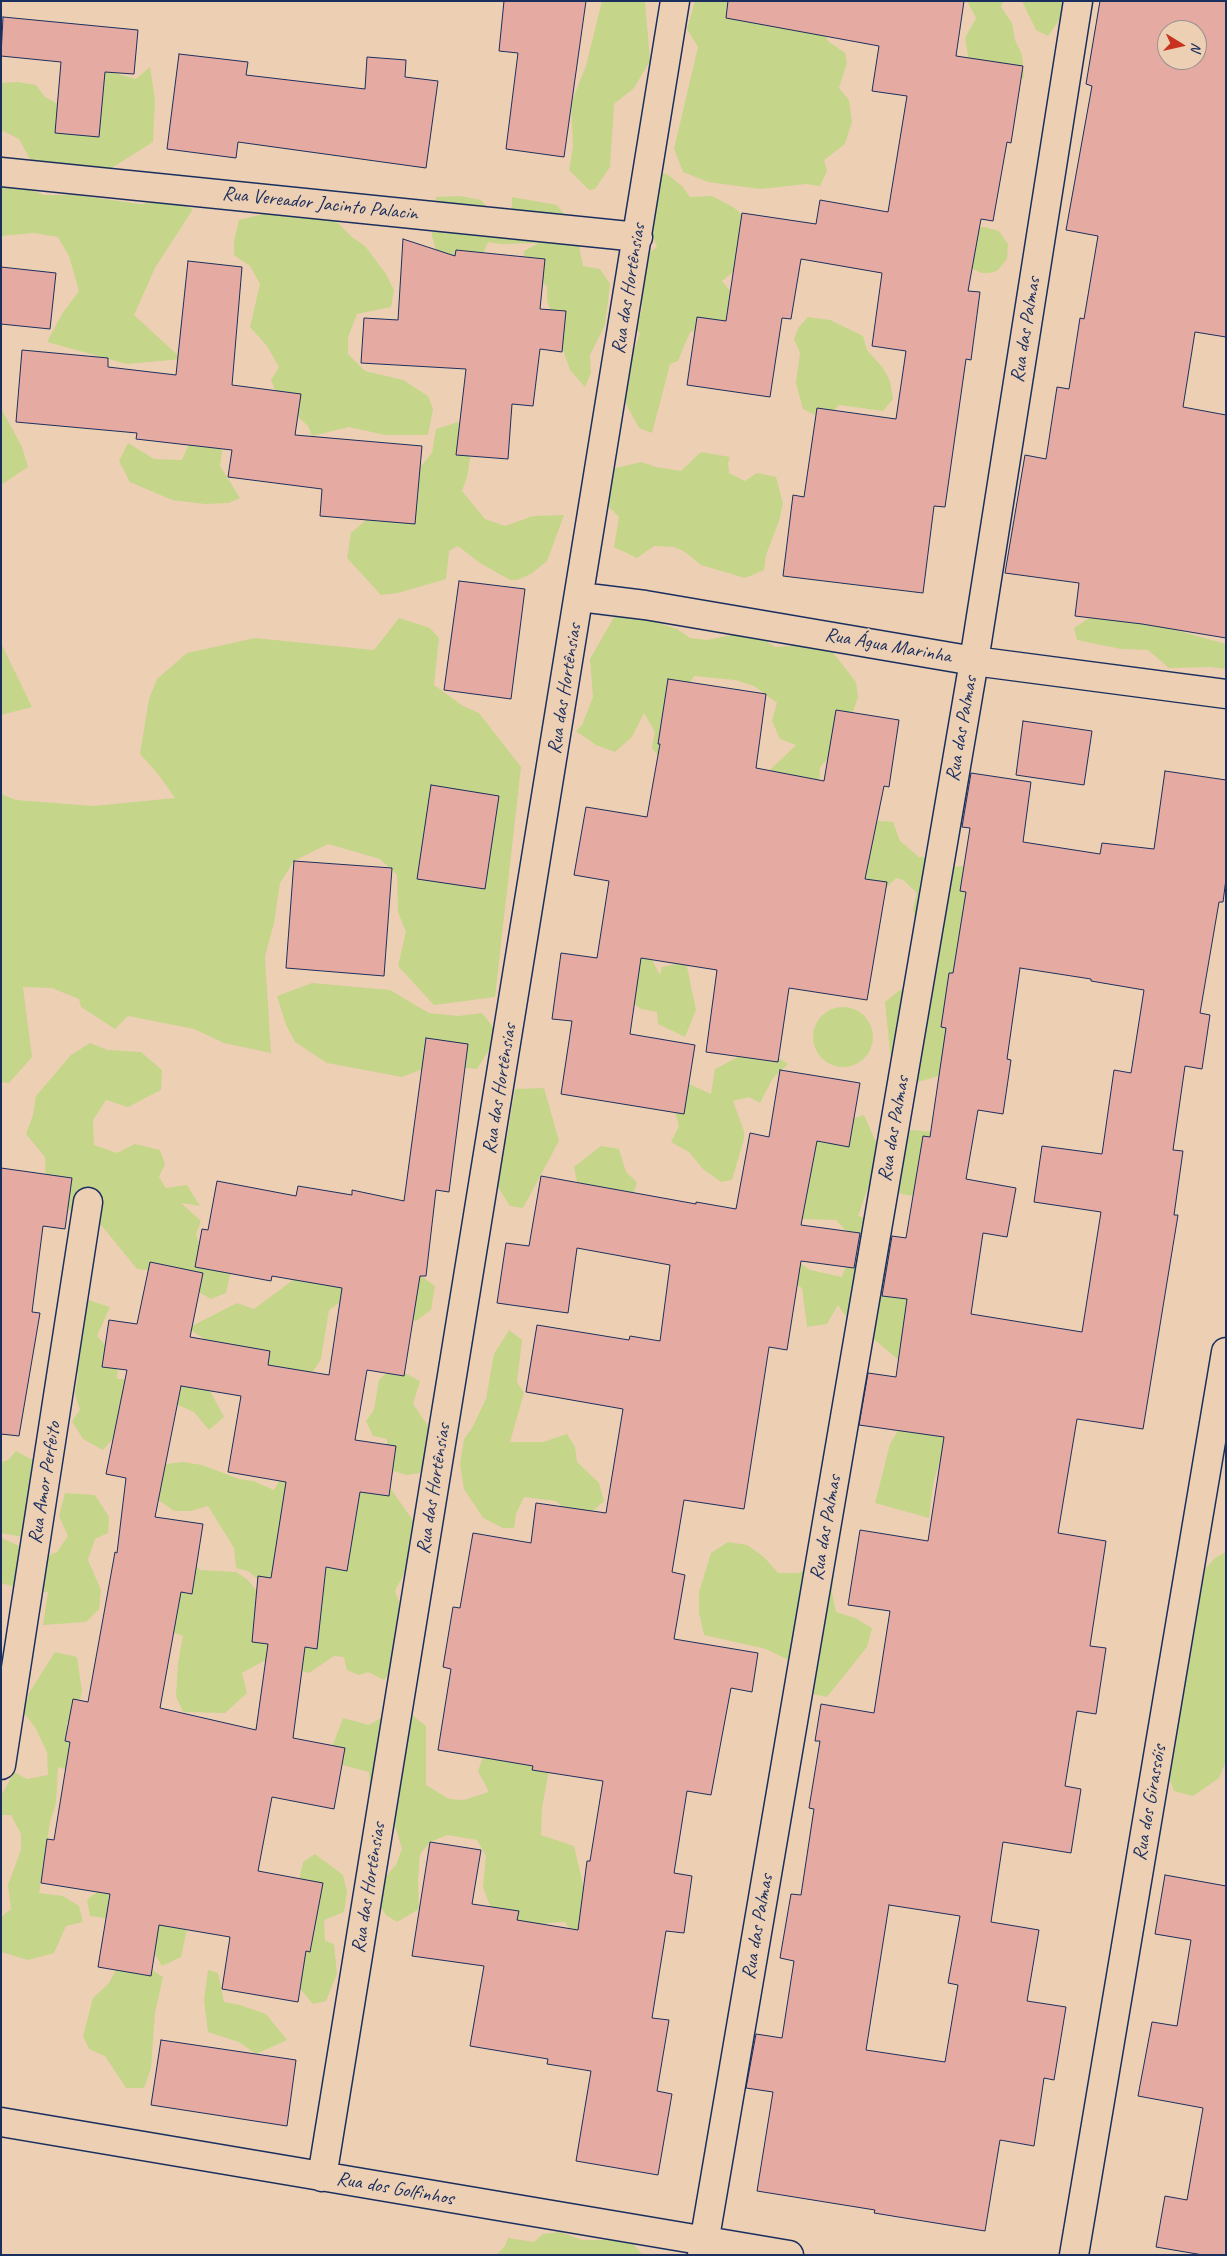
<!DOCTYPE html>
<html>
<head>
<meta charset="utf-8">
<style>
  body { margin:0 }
  #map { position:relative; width:1227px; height:2256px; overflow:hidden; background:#edd0b4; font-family:Caveat,sans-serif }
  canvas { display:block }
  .frame { position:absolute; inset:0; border:2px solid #1b2f5e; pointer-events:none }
  .north { position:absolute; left:1157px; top:20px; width:50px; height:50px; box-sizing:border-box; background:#edd0b4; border:1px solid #999092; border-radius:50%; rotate:99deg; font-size:14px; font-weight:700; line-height:20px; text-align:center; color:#1b2f5e }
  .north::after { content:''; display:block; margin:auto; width:18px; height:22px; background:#c8321e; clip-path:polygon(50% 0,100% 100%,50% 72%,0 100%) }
</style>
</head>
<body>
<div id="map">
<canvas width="1227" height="2256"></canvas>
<div class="frame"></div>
<div class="north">N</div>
</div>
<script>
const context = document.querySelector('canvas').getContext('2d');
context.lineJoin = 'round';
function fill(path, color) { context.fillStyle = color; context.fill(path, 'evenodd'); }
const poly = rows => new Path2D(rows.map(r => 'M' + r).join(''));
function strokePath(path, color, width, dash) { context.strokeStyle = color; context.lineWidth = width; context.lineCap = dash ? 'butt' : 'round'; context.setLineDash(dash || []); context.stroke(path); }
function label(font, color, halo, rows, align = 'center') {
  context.font = font + ' Caveat,sans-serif'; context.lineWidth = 4; context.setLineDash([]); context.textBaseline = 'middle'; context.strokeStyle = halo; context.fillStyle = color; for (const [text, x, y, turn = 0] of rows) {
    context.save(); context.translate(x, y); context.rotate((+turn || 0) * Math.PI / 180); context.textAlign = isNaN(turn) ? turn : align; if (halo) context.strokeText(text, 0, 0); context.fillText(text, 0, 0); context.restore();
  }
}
fill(poly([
  [602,1,645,1,650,61,634,88,614,104,610,167,595,189,589,190,569,170,573,147,571,103,586,66],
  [695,1,792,1,821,30,829,42,845,53,847,63,839,88,849,100,852,122,845,144,824,160,827,171,820,186,806,184,760,189,708,182,683,172,674,149,698,47,687,29],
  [967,1,1004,1,1001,7,1012,23,1015,40,1022,55,1024,77,1005,90,973,86,965,38,976,18],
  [1022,1,1068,1,1067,9,1048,36,1036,30],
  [90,66,136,79,150,67,155,100,153,142,110,169,81,171,31,161,19,139,1,130,1,83,17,82,36,85,45,97,68,109],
  [655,173,667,174,682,186,690,197,712,196,733,207,763,232,734,271,722,281,737,299,740,317,716,327,690,332,678,361,670,364,652,433,639,428,627,406,623,383,640,333,635,329,642,310,639,254,650,252,657,247,650,228],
  [1,184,26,188,44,195,76,195,140,204,171,201,193,209,155,268,134,315,182,359,127,364,47,342,62,314,79,291,69,256,58,237,34,233,1,236],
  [460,196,481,200,511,236,512,197,557,205,576,231,583,266,600,269,610,284,605,325,590,355,591,373,585,387,570,370,555,327,547,299,547,286,524,270,524,251,539,243,501,244,488,242,465,295,438,257,432,236,436,197],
  [276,211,334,219,352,237,365,246,386,274,394,290,391,307,357,314,348,337,348,354,365,371,403,380,428,396,433,409,428,435,385,435,349,427,312,436,308,426,279,400,271,380,279,367,267,346,250,327,260,284,250,266,234,255,234,241,239,220],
  [984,227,999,231,1008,244,1007,259,997,271,989,273,982,273,968,267,977,228],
  [808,317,830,320,863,336,867,350,883,368,890,381,893,399,883,411,839,405,825,420,803,409,796,383,800,353,794,339,799,327],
  [1,408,22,447,28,467,1,485],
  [201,416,220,418,222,452,220,466,240,498,229,503,205,504,172,500,130,482,119,461,128,443,154,459,182,460],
  [458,422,473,440,467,477,462,491,485,519,505,526,533,516,564,515,547,561,531,574,517,580,510,580,480,563,458,546,449,551,446,579,398,593,381,595,347,558,351,533,400,491,432,453,436,429],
  [701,452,730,457,728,463,729,473,745,481,757,473,776,477,783,503,780,518,766,555,764,570,745,578,701,565,685,552,674,547,654,546,637,558,614,547,619,517,609,507,606,491,608,470,641,462,656,467,681,471],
  [1117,600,1168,628,1226,644,1226,669,1211,667,1169,668,1148,650,1121,649,1077,640,1074,628],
  [640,606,658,623,677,629,690,638,707,640,741,633,760,637,775,647,805,645,830,649,856,682,858,697,842,744,820,767,819,787,759,785,770,770,796,745,780,739,772,721,777,703,754,686,735,680,694,676,690,683,668,770,652,748,655,732,644,713,632,737,615,752,596,745,576,731,582,725,593,697,590,659,617,612],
  [399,618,430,628,439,638,434,685,463,706,479,713,521,767,495,997,434,1005,398,966,406,932,398,912,397,875,380,859,328,844,294,861,280,883,274,923,265,957,271,1053,224,1043,194,1029,128,1016,115,1029,81,1007,79,999,52,988,23,987,32,1057,9,1083,1,1082,1,794,16,800,93,806,175,798,158,774,140,754,149,699,157,679,187,653,255,638,374,650],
  [1,643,32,707,1,715],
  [864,820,893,822,900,841,919,857,934,856,956,867,975,864,949,1073,918,1082,892,1071,885,1002,900,990,929,977,913,909,917,893,903,880,896,878,882,892,816,849],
  [624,949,650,956,660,975,662,967,686,962,696,1010,685,1037,658,1024,657,1012,641,1009,618,991],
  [312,983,390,990,429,1013,458,1016,482,1013,497,1032,494,1042,477,1069,434,1065,402,1077,327,1063,295,1042,286,1025,277,996],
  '813 1037a30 30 0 1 1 60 0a30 30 0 1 1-60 0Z',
  [90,1043,108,1050,141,1052,162,1070,161,1090,128,1107,106,1100,93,1120,94,1145,117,1153,135,1144,160,1150,165,1164,159,1177,166,1188,187,1185,200,1206,181,1203,201,1221,196,1234,205,1261,230,1274,226,1293,211,1299,190,1287,177,1274,137,1269,102,1226,82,1226,61,1199,46,1189,45,1157,26,1134,33,1115,36,1096,71,1055],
  [770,1052,788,1064,773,1078,760,1103,749,1097,733,1101,744,1131,744,1139,732,1180,721,1182,703,1169,689,1152,671,1142,679,1126,670,1095,685,1082,711,1094,715,1069,740,1056],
  [544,1088,559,1141,523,1208,510,1206,493,1179,497,1153,507,1137,515,1089],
  [864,1115,876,1142,912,1130,933,1132,919,1197,868,1188,858,1216,866,1218,895,1241,913,1248,901,1362,844,1314,838,1305,827,1324,807,1327,802,1288,785,1277,781,1250,810,1270,842,1277,851,1253,853,1238,836,1220,803,1219,792,1211,796,1131,846,1121],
  [601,1146,619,1149,626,1172,637,1182,630,1205,579,1191,574,1167],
  [304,1272,407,1284,421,1276,435,1286,431,1310,416,1321,342,1301,329,1310,321,1359,295,1400,188,1328,237,1303,254,1309],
  [88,1300,110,1307,97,1336,118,1359,117,1379,203,1378,224,1417,209,1430,194,1412,164,1399,127,1422,103,1450,83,1439,72,1421,80,1410,75,1394,78,1375,69,1358,74,1323],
  [509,1330,522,1340,517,1382,524,1393,510,1442,543,1442,567,1434,575,1447,577,1462,599,1483,604,1501,588,1515,574,1517,556,1501,524,1497,516,1514,514,1528,503,1528,483,1518,464,1489,460,1464,464,1439,472,1428,486,1399,494,1354],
  [393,1367,420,1381,413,1404,433,1433,433,1459,419,1473,407,1475,393,1471,387,1451,387,1439,373,1436,366,1421,374,1410,379,1380],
  [903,1422,946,1439,933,1485,929,1518,875,1503,890,1444],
  [300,1444,269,1589,248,1571,236,1568,234,1548,208,1506,191,1511,174,1511,157,1499,156,1477,166,1464,183,1462,202,1465,239,1479,253,1481,274,1490],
  [16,1451,38,1463,29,1538,1,1533,1,1462,8,1460],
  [367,1483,390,1488,419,1529,408,1566,395,1591,403,1613,396,1666,384,1680,368,1672,359,1675,347,1670,344,1657,334,1656,309,1673,264,1661,242,1673,247,1693,225,1713,183,1712,176,1696,178,1663,183,1636,169,1631,189,1557,200,1570,236,1572,248,1580,262,1598,305,1600,355,1501],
  [65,1493,95,1495,109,1517,108,1533,95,1539,88,1560,101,1590,99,1609,86,1622,43,1625,48,1592,29,1591,1,1583,1,1538,46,1557,57,1552,68,1536,59,1516],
  [728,1542,747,1545,764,1557,778,1573,798,1573,816,1565,834,1573,832,1592,836,1612,855,1618,872,1628,867,1647,827,1697,809,1693,790,1661,766,1649,704,1635,699,1613,699,1592,711,1553],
  [1226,1552,1226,1761,1219,1778,1193,1796,1174,1791,1167,1772,1189,1593,1206,1568,1215,1558],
  [55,1652,77,1657,82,1691,78,1711,66,1724,98,1743,73,1772,58,1767,56,1803,50,1822,39,1893,63,1896,79,1906,83,1922,66,1926,54,1953,28,1960,1,1952,1,1917,11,1909,8,1885,21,1850,21,1834,11,1815,1,1815,1,1796,14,1772,27,1779,48,1775,47,1752,35,1727,23,1712,29,1693],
  [392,1705,412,1715,426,1726,426,1785,449,1799,464,1800,489,1792,478,1771,488,1743,552,1754,542,1808,541,1835,574,1846,584,1889,585,1954,565,1922,547,1923,536,1941,494,1917,483,1887,486,1856,477,1840,447,1835,430,1842,420,1854,418,1880,419,1909,397,1922,386,1915,376,1900,385,1877,396,1865,402,1849,397,1832,391,1816,370,1789,369,1772,339,1764,332,1747,343,1718,369,1725,381,1718],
  [315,1854,343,1875,347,1892,344,1912,324,1920,325,1941,334,1944,337,1974,326,2001,313,2004,295,1983,298,1886,303,1862],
  [107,1884,190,1916,181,1957,162,1966,145,1938,116,1914,105,1918,90,1916,87,1900],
  [143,1964,163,1977,155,2013,151,2068,144,2088,126,2088,105,2056,89,2049,83,2036,93,1998,109,1983,116,1970],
  [208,1970,218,1973,224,2002,240,2005,266,2014,287,2040,256,2054,239,2042,208,2032,204,2000],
  [560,2232,582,2240,607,2240,633,2244,643,2255,496,2255,505,2246,508,2238,534,2242,543,2234]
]), '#c5d58a');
const building = poly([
  [504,1,586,1,564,157,506,149,518,53,499,51,504,1],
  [728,1,964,1,956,56,1023,66,1011,143,1007,142,993,221,981,219,968,291,980,292,971,360,966,359,945,507,934,506,923,593,783,576,793,495,804,497,817,408,896,419,906,351,872,346,882,273,801,259,791,319,782,318,770,397,687,385,697,317,726,321,742,213,816,224,820,200,888,212,907,96,872,91,879,46,726,18,728,1],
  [1100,1,1226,1,1226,337,1195,332,1183,407,1226,415,1226,638,1142,624,1075,616,1079,583,1005,573,1025,455,1046,459,1057,387,1069,389,1080,318,1084,319,1098,236,1066,230,1092,86,1086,84,1100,1],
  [1167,30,1197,30,1197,60,1167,60,1167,30],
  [3,17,138,30,134,74,105,72,99,137,55,133,61,62,1,56,3,17],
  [179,54,248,62,246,75,365,89,367,57,406,60,405,77,438,81,426,168,238,142,236,158,167,149,179,54],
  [403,239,455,256,456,250,545,259,540,309,566,311,562,352,540,349,533,406,512,404,508,459,456,455,466,369,361,363,364,318,398,320,403,239],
  [188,261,242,267,232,385,301,394,295,435,422,446,415,524,320,516,322,489,228,477,232,450,136,439,137,433,16,422,22,350,108,358,108,367,176,375,188,261],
  [1,267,56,273,50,329,1,324,1,267],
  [459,581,525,589,511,699,444,690,459,581],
  [668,679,766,694,756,768,824,781,836,710,899,720,889,787,884,786,865,879,887,882,867,1000,789,988,778,1062,706,1052,717,970,641,958,630,1034,695,1045,684,1114,561,1094,572,1021,552,1019,561,953,597,958,609,881,574,875,586,807,647,817,660,744,658,744,668,679],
  [1023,721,1092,731,1084,785,1016,775,1023,721],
  [1165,771,1226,780,1226,879,1223,902,1219,902,1200,1013,1210,1015,1202,1069,1185,1066,1173,1150,1183,1151,1174,1215,1178,1215,1143,1429,1077,1419,1058,1533,1106,1541,1090,1646,1106,1648,1096,1714,1077,1711,1065,1786,1081,1789,1071,1853,1003,1842,991,1922,1039,1930,1027,2001,1066,2007,1054,2080,1044,2078,1034,2146,1000,2140,985,2231,874,2213,875,2210,757,2191,773,2092,746,2088,756,2034,782,2038,794,1961,780,1958,791,1894,801,1895,814,1809,809,1808,820,1741,815,1741,821,1704,874,1713,890,1611,848,1605,860,1530,928,1541,944,1437,859,1425,868,1373,896,1377,907,1299,882,1296,892,1236,906,1238,923,1136,930,1137,946,1028,941,1027,949,973,953,973,966,892,960,891,970,828,962,827,971,773,1031,782,1023,842,1100,854,1102,843,1154,849,1165,771],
  [1020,968,1091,979,1091,981,1144,990,1131,1073,1114,1070,1102,1154,1042,1146,1034,1202,1101,1212,1082,1332,971,1314,983,1233,1007,1237,1016,1188,966,1179,978,1110,1003,1114,1011,1060,1007,1059,1020,968],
  [889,1905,960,1916,948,1983,958,1985,945,2062,866,2050,889,1905],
  [431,785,499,796,485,889,417,879,431,785],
  [294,861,392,868,384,976,286,968,294,861],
  [426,1038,468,1044,449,1192,436,1190,426,1276,420,1276,404,1376,367,1370,355,1440,396,1446,389,1496,360,1492,347,1571,326,1567,317,1649,305,1647,293,1738,345,1748,334,1809,272,1797,258,1871,323,1883,310,1952,306,1951,298,2002,222,1989,230,1937,159,1925,151,1976,98,1967,110,1894,41,1883,47,1839,54,1840,70,1742,65,1741,73,1699,88,1702,115,1552,117,1553,126,1478,106,1474,127,1370,102,1367,109,1320,137,1324,150,1262,203,1273,190,1337,270,1351,268,1365,329,1375,342,1288,272,1276,271,1281,195,1267,202,1229,208,1230,217,1181,296,1196,298,1186,352,1195,352,1190,404,1201,426,1038],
  [181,1386,241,1396,228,1472,286,1482,271,1578,258,1576,252,1642,268,1644,256,1730,160,1708,181,1592,192,1594,203,1524,155,1517,181,1386],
  [780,1070,860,1083,849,1147,817,1141,801,1225,860,1233,854,1268,801,1261,787,1350,769,1347,744,1509,684,1500,672,1572,685,1575,674,1639,758,1653,752,1692,731,1688,711,1795,687,1791,674,1873,692,1876,684,1933,666,1931,652,2018,669,2020,657,2091,672,2094,658,2175,576,2161,591,2071,547,2064,548,2059,470,2046,484,1966,412,1956,430,1842,481,1850,472,1904,519,1911,517,1920,578,1930,587,1861,590,1861,603,1781,532,1770,533,1766,438,1750,451,1669,443,1667,453,1607,460,1608,473,1533,531,1543,536,1503,606,1513,623,1409,526,1392,537,1325,629,1340,630,1336,660,1341,670,1265,577,1248,568,1313,497,1303,506,1243,529,1246,541,1176,696,1204,696,1202,736,1209,750,1133,769,1137,780,1070],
  [1,1168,72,1178,65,1229,43,1226,32,1312,40,1313,19,1436,1,1434,1,1168],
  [1165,1875,1226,1886,1226,2255,1203,2255,1156,2247,1165,2196,1187,2200,1203,2108,1138,2096,1152,2022,1177,2026,1191,1940,1155,1934,1165,1875],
  [161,2040,296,2060,287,2126,151,2105,161,2040]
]);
fill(building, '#e5aba2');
strokePath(building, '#1b2f5e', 1);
const street = poly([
  [1,172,638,237],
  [580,597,645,605,974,661,1226,694],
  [1,1765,88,1202],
  [1,2122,789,2255],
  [322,2177,675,1],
  [702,2255,974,661,1078,1],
  [1074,2255,1226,1352]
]);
strokePath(street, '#1b2f5e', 31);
strokePath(street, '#edd0b4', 28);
label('20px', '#1b2f5e', '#edd0b4', [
  ["Rua Vereador Jacinto Palacin",320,204,6],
  ["Rua das Hortênsias",629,289,-81],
  ["Rua das Palmas",1026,330,-81],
  ["Rua Água Marinha",888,646,10],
  ["Rua das Hortênsias",565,689,-81],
  ["Rua das Palmas",962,729,-80],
  ["Rua das Hortênsias",500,1089,-81],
  ["Rua das Palmas",894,1129,-80],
  ["Rua Amor Perfeito",45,1483,-81],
  ["Rua das Hortênsias",434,1489,-81],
  ["Rua das Palmas",826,1528,-80],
  ["Rua dos Girassóis",1150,1803,-80],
  ["Rua das Hortênsias",369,1888,-81],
  ["Rua das Palmas",758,1927,-80],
  ["Rua dos Golfinhos",395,2189,10]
]);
</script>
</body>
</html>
